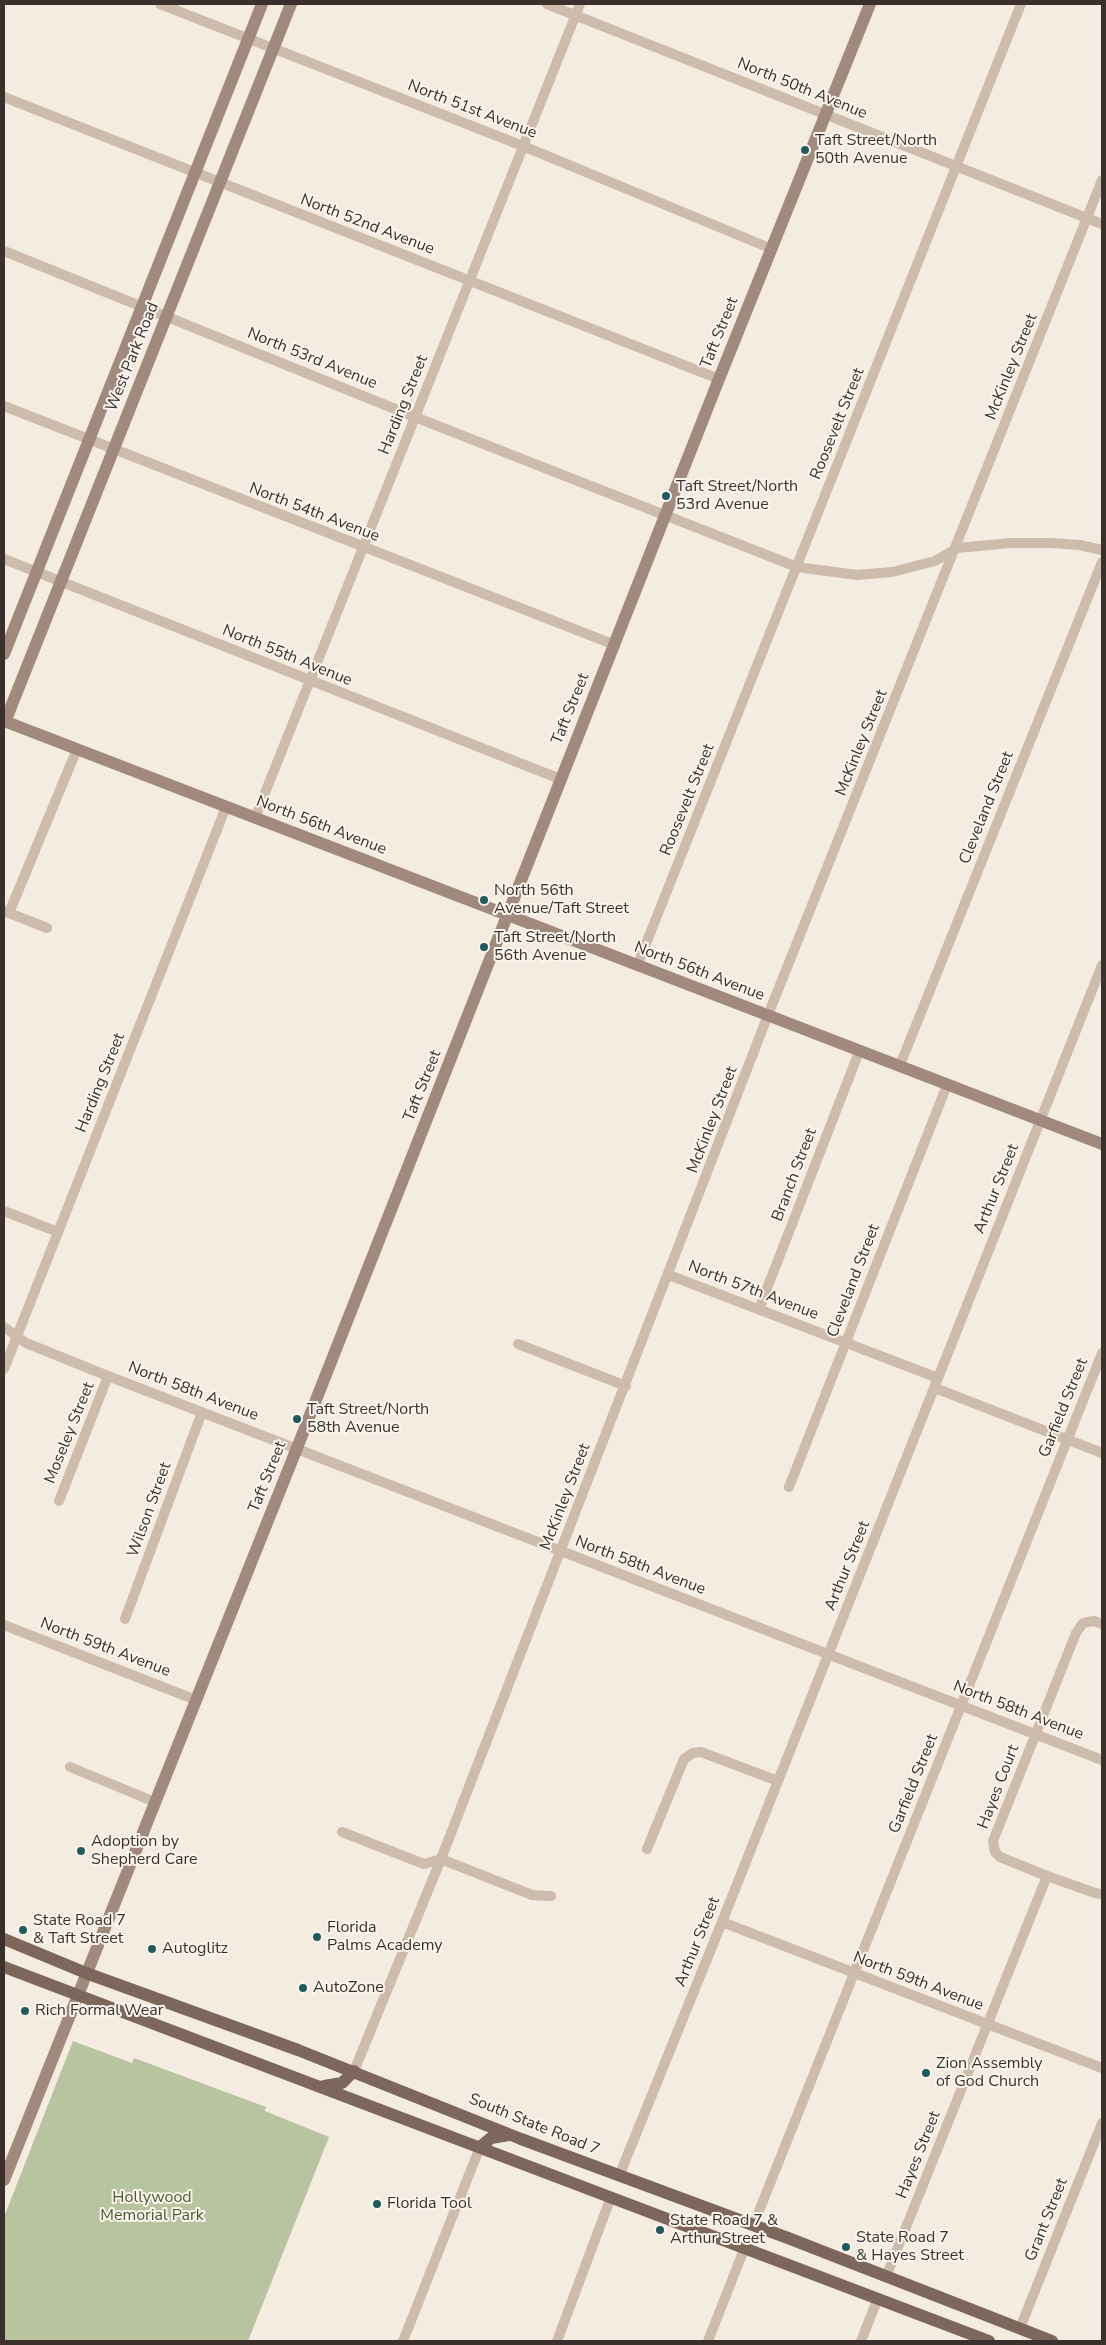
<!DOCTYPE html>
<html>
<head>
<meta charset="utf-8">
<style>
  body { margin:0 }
  #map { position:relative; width:1106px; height:2345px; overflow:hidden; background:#f4ebe1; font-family:"Nunito Sans",sans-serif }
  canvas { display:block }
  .frame { position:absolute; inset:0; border:5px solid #3b302b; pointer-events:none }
</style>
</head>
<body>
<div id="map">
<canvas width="1106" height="2345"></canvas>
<div class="frame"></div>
</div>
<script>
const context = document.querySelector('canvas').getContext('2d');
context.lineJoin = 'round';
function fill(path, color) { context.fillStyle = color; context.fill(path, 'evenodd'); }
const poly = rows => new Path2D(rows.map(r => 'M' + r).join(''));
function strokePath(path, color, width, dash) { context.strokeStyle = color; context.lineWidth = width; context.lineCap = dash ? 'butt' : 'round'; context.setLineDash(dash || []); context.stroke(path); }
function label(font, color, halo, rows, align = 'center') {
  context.font = font + ' "Nunito Sans",sans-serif'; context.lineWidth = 4; context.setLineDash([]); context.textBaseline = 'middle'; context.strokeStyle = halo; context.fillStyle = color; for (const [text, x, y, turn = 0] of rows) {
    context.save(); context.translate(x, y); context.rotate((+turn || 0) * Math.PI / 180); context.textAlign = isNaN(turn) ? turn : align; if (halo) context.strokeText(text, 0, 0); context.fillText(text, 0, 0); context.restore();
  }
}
fill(poly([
  [73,2041,132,2063,134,2058,266,2107,265,2111,329,2137,248,2341,4,2341,4,2217]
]), '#b8c4a0');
strokePath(poly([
  [160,4,523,146,772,249],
  [547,4,1102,224],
  [4,97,719,379],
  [4,251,415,417,797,567,857,575,892,572,935,561,957,548,1011,543,1050,543,1080,545,1102,550],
  [4,406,615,645],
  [4,559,560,779],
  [255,818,580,4],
  [4,911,47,928],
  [9,913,77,749],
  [637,966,1021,4],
  [900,1065,1102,562],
  [4,1211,58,1232],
  [669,1275,938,1378],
  [759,1309,859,1052],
  [4,1327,26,1343,108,1376,1102,1760],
  [518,1344,626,1386],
  [4,1369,226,807],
  [935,1388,1102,1453],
  [789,1487,947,1085],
  [59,1501,108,1376],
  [125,1619,202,1412],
  [1102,1624,1094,1621,1083,1623,1076,1633,993,1841,995,1852,1000,1857,1047,1876,1095,1893,1102,1894],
  [4,1625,196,1700],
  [70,1767,155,1802],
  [342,1832,424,1864,441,1859,532,1895,551,1896],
  [647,1849,684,1759,693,1753,701,1752,778,1781],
  [722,1922,1102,2068],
  [354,2071,441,1859,768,1015,1102,180],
  [619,2176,722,1922,1102,965],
  [753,2226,1102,1353],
  [886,2277,1047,1876],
  [1020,2328,1102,2123],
  [403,2341,480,2147],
  [557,2341,611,2197],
  [708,2341,745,2247],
  [861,2341,878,2298]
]), '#cdbbac', 10);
strokePath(poly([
  [4,654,262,4],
  [4,721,1102,1144],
  [5,722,291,4],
  [4,2180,297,1448,719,379,870,4]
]), '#a18a7d', 12);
strokePath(poly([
  [4,1939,86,1973,298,2050,521,2139,788,2238,1052,2341],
  [4,1967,989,2341],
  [324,2086,342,2083,354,2071],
  [480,2147,491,2138,509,2135]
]), '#7d675c', 12);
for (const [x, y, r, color] of [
  [805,150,5,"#1f5a5e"],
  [666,496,5,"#1f5a5e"],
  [484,900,5,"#1f5a5e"],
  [484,947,5,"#1f5a5e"],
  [297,1419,5,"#1f5a5e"],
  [81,1851,5,"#1f5a5e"],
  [23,1930,5,"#1f5a5e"],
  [317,1937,5,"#1f5a5e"],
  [152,1949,5,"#1f5a5e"],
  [303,1988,5,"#1f5a5e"],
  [25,2011,5,"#1f5a5e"],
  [926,2073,5,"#1f5a5e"],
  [377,2204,5,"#1f5a5e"],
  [660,2230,5,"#1f5a5e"],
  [846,2247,5,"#1f5a5e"]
]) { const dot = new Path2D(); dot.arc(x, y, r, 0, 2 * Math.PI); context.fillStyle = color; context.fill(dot); strokePath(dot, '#fbf5ee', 2); }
label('16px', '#3b302b', '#fbf5ee', [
  ["North 50th Avenue",802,89,22],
  ["North 51st Avenue",472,110,21],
  ["North 52nd Avenue",367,225,21],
  ["Taft Street",720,333,-68],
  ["West Park Road",133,357,-68],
  ["North 53rd Avenue",312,359,22],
  ["McKinley Street",1012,367,-68],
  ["Harding Street",404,405,-68],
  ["Roosevelt Street",838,424,-68],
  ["North 54th Avenue",314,513,21],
  ["North 55th Avenue",287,656,22],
  ["Taft Street",571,709,-68],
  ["McKinley Street",862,743,-68],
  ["Roosevelt Street",688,800,-68],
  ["Cleveland Street",987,808,-68],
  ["North 56th Avenue",321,826,21],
  ["North 56th Avenue",699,972,21],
  ["Harding Street",101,1083,-68],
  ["Taft Street",423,1086,-68],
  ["McKinley Street",713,1120,-69],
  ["Branch Street",795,1175,-69],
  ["Arthur Street",997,1189,-68],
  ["Cleveland Street",854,1281,-69],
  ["North 57th Avenue",753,1291,21],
  ["North 58th Avenue",193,1392,21],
  ["Garfield Street",1064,1408,-68],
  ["Moseley Street",70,1433,-68],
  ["Taft Street",268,1477,-68],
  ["McKinley Street",566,1497,-69],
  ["Wilson Street",150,1510,-70],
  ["North 58th Avenue",640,1566,21],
  ["Arthur Street",848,1566,-68],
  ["North 59th Avenue",105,1648,21],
  ["North 58th Avenue",1018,1711,21],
  ["Garfield Street",914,1784,-68],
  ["Hayes Court",999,1787,-69],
  ["Arthur Street",698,1942,-68],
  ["North 59th Avenue",918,1982,21],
  ["South State Road 7",534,2125,22],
  ["Hayes Street",919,2155,-68],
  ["Grant Street",1047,2220,-68]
]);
label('16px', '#3b302b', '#fbf5ee', [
  ["Taft Street/North",815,141],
  ["50th Avenue",815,159],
  ["Taft Street/North",676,487],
  ["53rd Avenue",676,505],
  ["North 56th",494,891],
  ["Avenue/Taft Street",494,909],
  ["Taft Street/North",494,938],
  ["56th Avenue",494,956],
  ["Taft Street/North",307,1410],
  ["58th Avenue",307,1428],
  ["Adoption by",91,1842],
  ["Shepherd Care",91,1860],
  ["State Road 7",33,1921],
  ["& Taft Street",33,1939],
  ["Florida",327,1928],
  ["Palms Academy",327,1946],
  ["Autoglitz",162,1949],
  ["AutoZone",313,1988],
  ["Rich Formal Wear",35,2011],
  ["Zion Assembly",936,2064],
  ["of God Church",936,2082],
  ["Florida Tool",387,2204],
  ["State Road 7 &",670,2221],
  ["Arthur Street",670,2239],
  ["State Road 7",856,2238],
  ["& Hayes Street",856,2256]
], 'left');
label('16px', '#4a5a2e', '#fbf5ee', [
  ["Hollywood",152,2198],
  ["Memorial Park",152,2216]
]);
</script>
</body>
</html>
